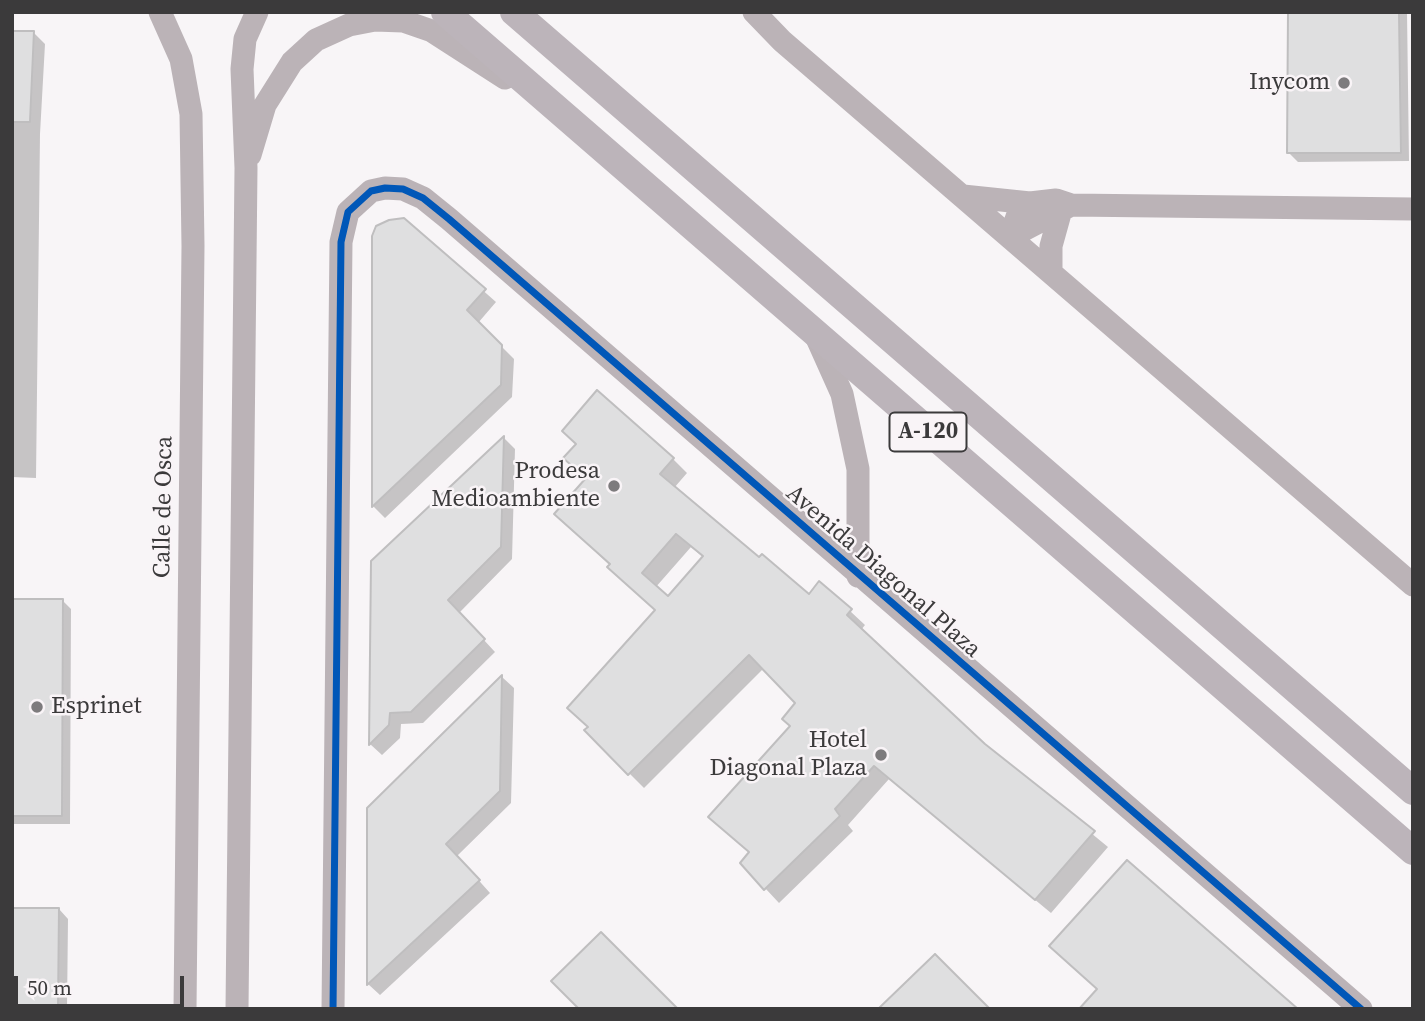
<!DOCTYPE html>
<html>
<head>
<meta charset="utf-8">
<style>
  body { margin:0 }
  #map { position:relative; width:1425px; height:1021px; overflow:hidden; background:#f8f5f7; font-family:"Source Serif 4",serif }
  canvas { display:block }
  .frame { position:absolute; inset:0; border:14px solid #3b3a3b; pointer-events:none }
  .scale { position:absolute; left:14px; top:976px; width:170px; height:32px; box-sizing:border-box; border:4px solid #3b3a3b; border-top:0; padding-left:9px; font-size:21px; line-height:24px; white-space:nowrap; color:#3b3a3b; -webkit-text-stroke:5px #f9f4f7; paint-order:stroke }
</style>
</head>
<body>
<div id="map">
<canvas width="1425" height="1021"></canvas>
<div class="frame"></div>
<div class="scale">50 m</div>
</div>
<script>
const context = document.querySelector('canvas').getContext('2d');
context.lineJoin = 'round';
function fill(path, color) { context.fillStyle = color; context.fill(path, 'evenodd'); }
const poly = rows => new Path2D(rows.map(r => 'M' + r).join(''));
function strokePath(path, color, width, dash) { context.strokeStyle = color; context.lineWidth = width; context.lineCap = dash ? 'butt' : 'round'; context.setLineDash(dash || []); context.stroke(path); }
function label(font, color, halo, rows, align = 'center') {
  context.font = font + ' "Source Serif 4",serif'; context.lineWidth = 5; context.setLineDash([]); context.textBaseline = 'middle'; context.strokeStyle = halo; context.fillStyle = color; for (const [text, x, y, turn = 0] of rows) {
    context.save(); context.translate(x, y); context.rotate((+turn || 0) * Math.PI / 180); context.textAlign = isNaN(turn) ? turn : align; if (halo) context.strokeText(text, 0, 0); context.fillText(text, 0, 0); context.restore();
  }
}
fill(poly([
  [1290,12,1407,12,1409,161,1298,162,1289,153],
  [12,32,33,32,45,44,40,134,36,478,12,477],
  [403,220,496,302,478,323,514,359,512,397,385,518,374,507,373,236],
  [504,438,515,449,512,559,459,613,495,652,423,723,401,724,400,738,382,755,370,744,373,562],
  [673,459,687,473,674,488,759,559,809,597,820,583,865,625,861,630,984,745,1108,847,1051,913,889,779,848,825,853,831,779,903,765,888,751,853,797,703,764,668,644,788,587,731,657,611,571,528],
  [691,547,704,558,668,598,655,588],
  [12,600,62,600,71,609,70,824,12,824],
  [502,677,514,688,511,803,457,856,490,893,380,995,368,984,369,808],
  [59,909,68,919,67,1009,12,1009]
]), '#0003');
const building = poly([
  [1288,12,1399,12,1401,153,1287,153,1288,12],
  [12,31,34,31,30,122,12,122,12,31],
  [404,218,486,289,467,310,502,345,501,385,372,507,372,236,376,226,389,220,404,218],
  [597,390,674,458,660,474,759,557,762,554,809,594,819,581,852,609,847,615,985,744,1095,831,1035,900,874,766,835,809,840,816,764,890,740,863,749,852,708,817,790,726,782,719,795,703,749,655,628,775,584,730,588,727,567,708,655,610,607,567,610,564,554,514,586,478,563,458,576,444,562,431,597,390],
  [676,534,703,556,668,596,642,573,676,534],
  [504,436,501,547,448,600,485,639,411,712,390,713,389,725,369,745,371,561,504,436],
  [12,599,63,599,62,816,12,816,12,599],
  [502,675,500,791,446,844,480,880,367,985,367,808,502,675],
  [1127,860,1298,1009,1079,1009,1097,989,1049,946,1127,860],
  [12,908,59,908,58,1009,12,1009,12,908],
  [601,932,678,1009,579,1009,551,981,601,932],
  [935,954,990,1009,878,1009,935,954]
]);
fill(building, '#dfdfe0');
strokePath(building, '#bfbebf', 2);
strokePath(poly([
  [160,12,181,59,191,114,193,246,185,1009],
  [754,12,782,41,1413,585],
  [250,155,265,105,292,62,316,40,349,25,375,20,403,21,432,31,505,78],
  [963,196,1030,203,1056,200,1071,205,1413,209],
  [1030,203,1018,214,1010,237,1071,205],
  [1051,272,1051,246,1061,210],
  [816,336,842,394,858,469,858,576],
  [237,1009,246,168,242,69,245,39,257,12],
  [333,1009,341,242,348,212,371,191,385,188,403,189,423,198,449,219,1361,1009]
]), '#bbb3b7', 23);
strokePath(poly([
  [445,12,1413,851],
  [514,12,1413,791]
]), '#bcb4ba', 28);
strokePath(poly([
  [333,1009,341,242,348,212,371,191,385,188,403,189,423,198,449,219,1361,1009]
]), '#0057b8', 7);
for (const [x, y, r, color] of [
  [1344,83,7,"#7d7b7d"],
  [614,486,7,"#7d7b7d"],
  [37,707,7,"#7d7b7d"],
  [881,755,7,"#7d7b7d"]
]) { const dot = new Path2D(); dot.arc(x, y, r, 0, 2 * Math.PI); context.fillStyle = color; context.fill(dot); strokePath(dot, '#f9f4f7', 2.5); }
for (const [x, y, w] of [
  [928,432,77]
]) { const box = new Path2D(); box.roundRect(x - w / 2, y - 19.5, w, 39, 5); context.fillStyle = '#f9f4f7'; context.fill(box); strokePath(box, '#3b3a3b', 2); }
label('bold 23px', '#3b3a3b', null, [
  ["A-120",928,432]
]);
label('24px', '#3b3a3b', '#f9f4f7', [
  ["Inycom",1330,83],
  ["Prodesa",600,472],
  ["Medioambiente",600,500],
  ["Esprinet",51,707,"left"],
  ["Hotel",867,741],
  ["Diagonal Plaza",867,769]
], 'right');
label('24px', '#3b3a3b', '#f9f4f7', [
  ["Calle de Osca",164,507,-89],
  ["Avenida Diagonal Plaza",883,572,41]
]);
</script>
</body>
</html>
